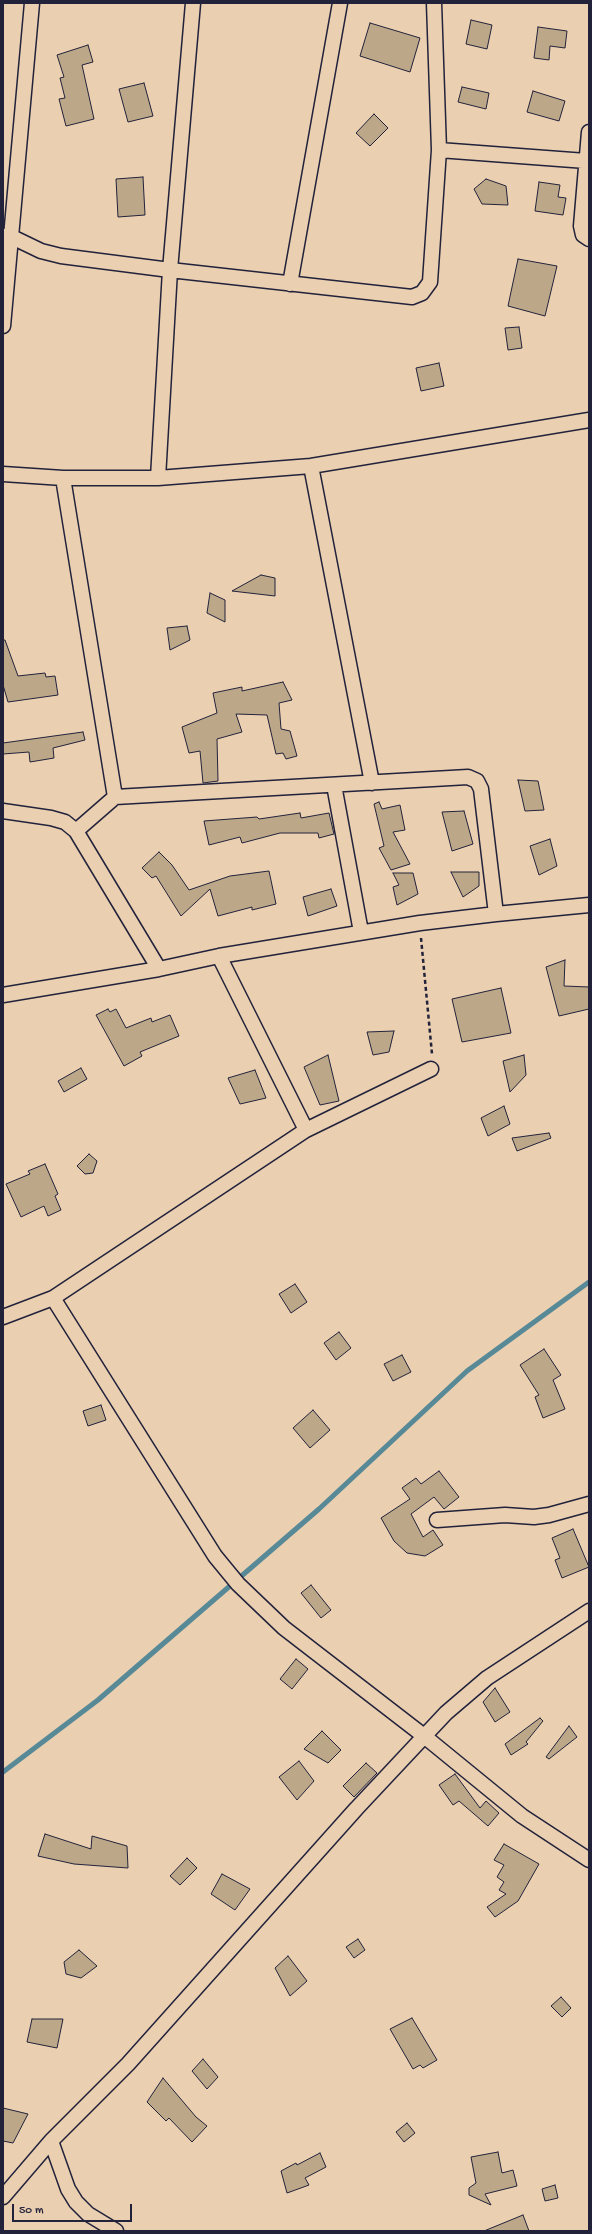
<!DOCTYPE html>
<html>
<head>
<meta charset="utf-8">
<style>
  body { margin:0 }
  #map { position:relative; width:592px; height:2234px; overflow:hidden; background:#eacfb1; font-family:"Gochi Hand",sans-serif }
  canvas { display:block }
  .frame { position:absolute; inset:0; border:4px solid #22223b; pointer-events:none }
  .scale { position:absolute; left:12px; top:2204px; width:120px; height:18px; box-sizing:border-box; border:2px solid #22223b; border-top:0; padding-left:5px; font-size:12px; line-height:14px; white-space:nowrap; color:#22223b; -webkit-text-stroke:3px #eacfb1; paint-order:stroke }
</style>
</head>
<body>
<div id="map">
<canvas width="592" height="2234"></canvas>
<div class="frame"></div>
<div class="scale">50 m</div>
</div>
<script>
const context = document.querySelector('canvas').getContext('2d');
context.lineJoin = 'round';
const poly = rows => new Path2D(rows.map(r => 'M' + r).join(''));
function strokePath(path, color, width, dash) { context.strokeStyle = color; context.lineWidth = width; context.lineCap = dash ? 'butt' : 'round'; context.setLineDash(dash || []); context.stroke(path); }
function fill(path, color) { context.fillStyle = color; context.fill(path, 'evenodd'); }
strokePath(poly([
  [3,1772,98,1700,319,1509,467,1371,589,1282]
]), '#588997', 5);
const building = poly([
  [471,20,492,25,487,49,466,44,471,20],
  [370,23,420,38,410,72,360,56,370,23],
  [538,27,567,31,565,48,550,46,549,60,534,58,538,27],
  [88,45,93,62,82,65,94,119,66,126,59,99,65,98,60,78,64,77,57,55,88,45],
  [144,83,153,116,128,122,119,89,144,83],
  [462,87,489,93,486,109,458,102,462,87],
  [533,91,565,101,559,121,527,112,533,91],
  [374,114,388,128,370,146,356,133,374,114],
  [143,177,145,215,118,217,116,179,143,177],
  [486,179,506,186,508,205,482,204,474,189,486,179],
  [539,182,560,185,558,197,566,198,563,215,535,211,539,182],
  [518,259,557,266,545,316,508,306,518,259],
  [519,327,522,348,508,350,505,328,519,327],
  [439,363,444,386,421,391,416,368,439,363],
  [261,575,275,578,275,596,232,591,261,575],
  [210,593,225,600,225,622,207,613,210,593],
  [187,626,190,640,170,650,167,628,187,626],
  [3,640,5,640,18,676,45,673,46,677,55,676,58,695,8,702,3,685,3,640],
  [283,682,292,700,279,703,281,729,290,731,297,756,286,759,283,753,276,754,267,715,236,714,242,732,217,739,218,781,203,783,200,751,189,753,182,727,217,713,213,693,242,687,242,691,283,682],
  [83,732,85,740,53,748,54,758,30,762,29,752,3,754,3,743,83,732],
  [518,780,538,781,544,810,525,811,518,780],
  [379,802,382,809,400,805,405,830,393,832,410,864,391,870,379,848,384,846,374,804,379,802],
  [464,811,473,844,452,851,442,812,464,811],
  [300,813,301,818,329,813,334,834,319,838,318,833,280,833,242,843,240,837,209,845,204,821,257,817,259,819,300,813],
  [550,839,557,866,539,875,530,846,550,839],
  [159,852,172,865,189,890,230,876,269,871,276,904,252,910,252,907,218,916,210,889,181,916,156,876,152,878,142,868,159,852],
  [451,872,479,872,479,886,463,897,451,872],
  [393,873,413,873,418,894,397,905,393,887,399,885,393,873],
  [331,889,337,906,308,916,303,897,331,889],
  [565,960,564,986,589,987,589,1009,559,1016,546,967,565,960],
  [501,988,511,1033,462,1042,452,999,501,988],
  [108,1009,110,1012,116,1009,126,1028,151,1018,152,1022,170,1015,179,1036,140,1052,142,1056,124,1066,96,1015,108,1009],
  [394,1031,389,1052,373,1055,367,1032,394,1031],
  [328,1055,339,1101,320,1105,304,1067,328,1055],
  [524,1055,526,1075,510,1092,503,1061,524,1055],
  [81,1068,87,1079,64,1092,58,1081,81,1068],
  [255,1070,266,1098,240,1104,228,1078,255,1070],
  [504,1106,510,1124,488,1136,481,1118,504,1106],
  [549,1133,551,1138,517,1151,512,1138,549,1133],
  [89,1154,97,1161,93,1173,85,1174,77,1166,89,1154],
  [45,1164,58,1194,55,1196,61,1210,48,1216,44,1206,21,1217,6,1184,30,1174,28,1171,45,1164],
  [295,1284,307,1302,291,1313,279,1294,295,1284],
  [339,1332,351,1348,336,1360,324,1343,339,1332],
  [544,1349,561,1375,553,1380,565,1409,543,1418,535,1397,539,1395,520,1365,544,1349],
  [402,1355,411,1372,393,1381,384,1364,402,1355],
  [101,1405,106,1420,88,1426,83,1411,101,1405],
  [313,1410,330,1430,310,1448,293,1428,313,1410],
  [439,1471,459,1497,444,1509,434,1497,411,1514,423,1537,433,1530,443,1545,425,1556,407,1553,394,1541,381,1518,410,1499,402,1488,416,1478,421,1484,439,1471],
  [573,1529,589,1567,562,1578,555,1560,560,1558,552,1538,573,1529],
  [311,1585,331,1610,321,1618,301,1593,311,1585],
  [296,1659,308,1669,292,1689,280,1679,296,1659],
  [495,1688,510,1712,495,1722,483,1702,495,1688],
  [540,1718,543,1721,526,1742,528,1744,511,1755,505,1744,540,1718],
  [569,1726,577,1737,549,1759,546,1757,569,1726],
  [322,1731,341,1750,328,1763,304,1749,322,1731],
  [299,1761,314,1781,297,1800,279,1777,299,1761],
  [366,1763,377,1773,354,1797,343,1786,366,1763],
  [455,1774,480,1808,486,1801,499,1813,488,1826,459,1801,453,1805,439,1785,455,1774],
  [45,1834,91,1849,92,1836,127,1846,128,1868,74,1864,38,1856,45,1834],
  [504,1844,539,1864,518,1901,495,1917,487,1907,506,1894,499,1890,504,1882,497,1877,504,1865,494,1860,504,1844],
  [187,1858,197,1868,180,1885,170,1876,187,1858],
  [222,1874,250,1889,235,1910,211,1894,222,1874],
  [358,1939,365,1950,354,1958,346,1947,358,1939],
  [79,1950,97,1966,81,1978,66,1974,64,1962,79,1950],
  [288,1956,307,1981,290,1996,275,1968,288,1956],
  [561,1997,571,2008,562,2017,551,2006,561,1997],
  [412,2018,437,2060,423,2068,420,2065,413,2069,390,2029,412,2018],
  [32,2019,63,2019,57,2048,27,2042,32,2019],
  [203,2059,218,2077,207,2089,192,2071,203,2059],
  [163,2078,196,2117,207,2126,192,2142,169,2118,166,2121,147,2102,163,2078],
  [3,2108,28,2114,13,2143,3,2141,3,2108],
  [407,2123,415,2133,404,2142,396,2132,407,2123],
  [498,2152,502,2173,513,2170,517,2186,485,2194,491,2205,469,2195,469,2188,476,2183,471,2157,498,2152],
  [320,2153,326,2167,305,2178,309,2185,287,2193,281,2171,296,2163,297,2165,320,2153],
  [555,2185,558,2198,545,2201,542,2189,555,2185],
  [523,2215,529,2231,484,2231,523,2215]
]);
fill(building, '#bca889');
strokePath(building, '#22223b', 1);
const street = poly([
  [589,132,581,226,583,235,589,239],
  [439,150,586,161],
  [3,236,12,237,41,251,61,256,170,270,412,297,422,293,430,282,439,150,434,3],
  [290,284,340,3],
  [3,326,32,3],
  [311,466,372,783],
  [3,474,63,478,158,478,311,466,589,420],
  [63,478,115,797],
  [158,478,170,270,193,3],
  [334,785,361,932],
  [3,811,51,818,65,822,76,831,159,969],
  [76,831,115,797,468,777,477,781,481,789,496,914],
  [219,956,306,1130],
  [3,995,159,969,219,956,420,923,496,914,589,905],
  [53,1298,215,1556,238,1584,284,1628,424,1736,522,1816,589,1860],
  [3,1317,53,1298,306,1130,431,1069],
  [437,1520,505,1515,534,1517,549,1515,589,1504],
  [51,2141,68,2189,76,2202,88,2214,116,2231],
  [3,2197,51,2141,128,2064,356,1809,446,1713,487,1678,589,1611]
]);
strokePath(street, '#22223b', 17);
strokePath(poly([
  [421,938,432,1054]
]), '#22223b', 2.5, [4, 3]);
strokePath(street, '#eacfb1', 14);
</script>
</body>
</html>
